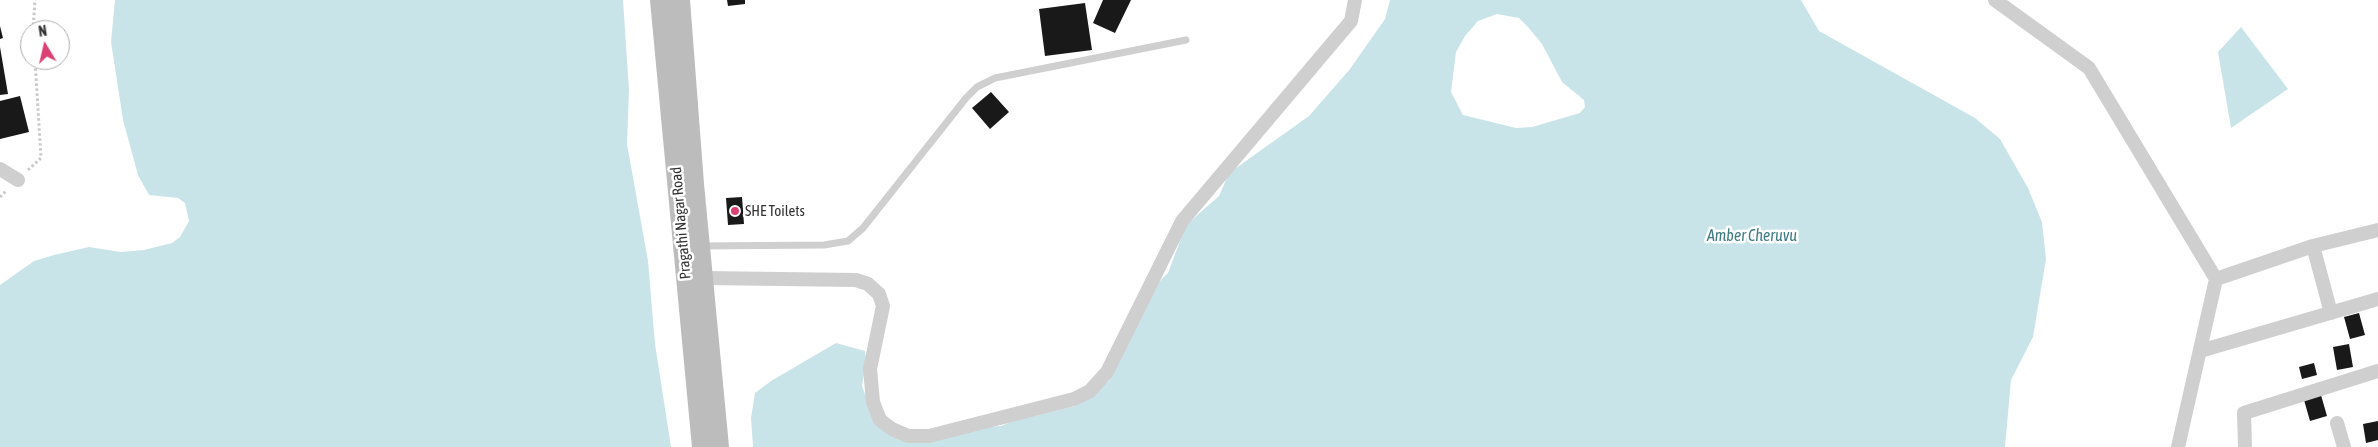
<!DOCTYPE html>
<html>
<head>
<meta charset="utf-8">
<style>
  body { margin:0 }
  #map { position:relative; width:2378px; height:447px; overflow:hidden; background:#fff; font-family:"Asap Condensed",sans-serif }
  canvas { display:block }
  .north { position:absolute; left:20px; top:20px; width:50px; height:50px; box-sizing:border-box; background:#fff; border:1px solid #adadad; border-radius:50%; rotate:351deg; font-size:14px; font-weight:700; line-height:20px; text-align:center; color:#323232 }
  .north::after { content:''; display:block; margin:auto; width:18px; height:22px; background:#dc4175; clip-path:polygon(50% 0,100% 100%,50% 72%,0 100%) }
</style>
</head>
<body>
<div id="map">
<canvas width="2378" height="447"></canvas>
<div class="north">N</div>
</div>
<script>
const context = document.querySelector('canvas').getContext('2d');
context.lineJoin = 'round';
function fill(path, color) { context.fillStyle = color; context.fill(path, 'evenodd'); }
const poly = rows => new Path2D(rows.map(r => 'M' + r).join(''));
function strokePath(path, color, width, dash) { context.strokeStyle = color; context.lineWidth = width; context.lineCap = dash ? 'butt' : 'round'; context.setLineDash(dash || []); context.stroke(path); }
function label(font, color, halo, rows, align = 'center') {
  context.font = font + ' "Asap Condensed",sans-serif'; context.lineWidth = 5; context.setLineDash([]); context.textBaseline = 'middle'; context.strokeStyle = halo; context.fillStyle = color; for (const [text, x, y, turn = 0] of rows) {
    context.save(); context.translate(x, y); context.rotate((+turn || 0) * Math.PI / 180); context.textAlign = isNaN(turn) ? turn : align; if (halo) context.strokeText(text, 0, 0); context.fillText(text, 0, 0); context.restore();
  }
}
fill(poly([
  [115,0,623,0,629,90,627,144,648,261,655,344,671,447,0,447,0,285,34,261,54,255,89,247,121,252,144,250,172,243,180,237,189,221,185,203,178,198,149,195,138,175,123,120,111,42],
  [1390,0,1801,0,1819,31,1975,118,2000,139,2028,188,2042,222,2046,259,2033,337,2011,380,2005,447,753,447,751,418,755,393,771,381,836,343,865,351,866,361,862,386,873,416,893,434,1001,426,1013,421,1075,406,1109,381,1152,289,1168,273,1186,225,1219,196,1229,173,1309,116,1350,69,1385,19],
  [1497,14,1519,18,1528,27,1542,44,1562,82,1584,100,1585,107,1580,113,1532,127,1516,128,1463,115,1451,92,1456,52,1465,36,1478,21],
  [2241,27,2288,89,2231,128,2218,52]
]), '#c9e4e8');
fill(poly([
  [727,0,745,0,745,4,728,6],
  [1103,0,1131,0,1115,33,1093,23],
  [1085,3,1092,50,1045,56,1039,9],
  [0,26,3,38,0,39],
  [0,47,8,94,0,95],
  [991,92,1009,112,990,129,972,108],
  [20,96,29,132,0,139,0,101],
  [742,197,744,224,728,225,726,198],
  [2359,313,2365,335,2350,339,2344,317],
  [2349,344,2353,367,2337,370,2333,347],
  [2314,363,2317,375,2302,379,2299,367],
  [2321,395,2327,416,2310,421,2304,400],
  [2378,421,2378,440,2366,443,2363,424]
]), '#191919');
strokePath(poly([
  [33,30,35,0],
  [28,170,41,158,35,60],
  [0,197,7,190]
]), '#c9c9c9', 3, [2.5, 2.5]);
strokePath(poly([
  [701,246,824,245,848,241,863,228,966,98,977,87,995,78,1186,40]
]), '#cfcfcf', 7);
strokePath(poly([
  [1995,0,2089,68,2216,279,2178,447],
  [0,169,18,180],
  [2313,246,2378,230],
  [704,278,856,280,868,284,879,294,883,306,870,369,873,402,880,420,892,429,908,436,929,436,1074,399,1090,391,1107,372,1182,221,1351,21,1355,0],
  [2216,279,2313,246,2331,313],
  [2200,351,2378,299],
  [2337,423,2344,447],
  [2245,447,2244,413,2378,371]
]), '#cfcfcf', 14);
strokePath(poly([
  [660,0,702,447],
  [680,0,694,184,719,447]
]), '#bcbcbc', 20);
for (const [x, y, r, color] of [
  [735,211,5,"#dc4175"]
]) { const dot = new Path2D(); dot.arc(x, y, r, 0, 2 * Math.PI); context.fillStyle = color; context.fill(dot); strokePath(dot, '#fff', 2); }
label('15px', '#323232', '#fff', [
  ["SHE Toilets",745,211]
], 'left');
label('15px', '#323232', '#fff', [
  ["Pragathi Nagar Road",681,223,-95]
]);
label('italic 16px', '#3e7b83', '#fff', [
  ["Amber Cheruvu",1752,236]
]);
</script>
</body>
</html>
